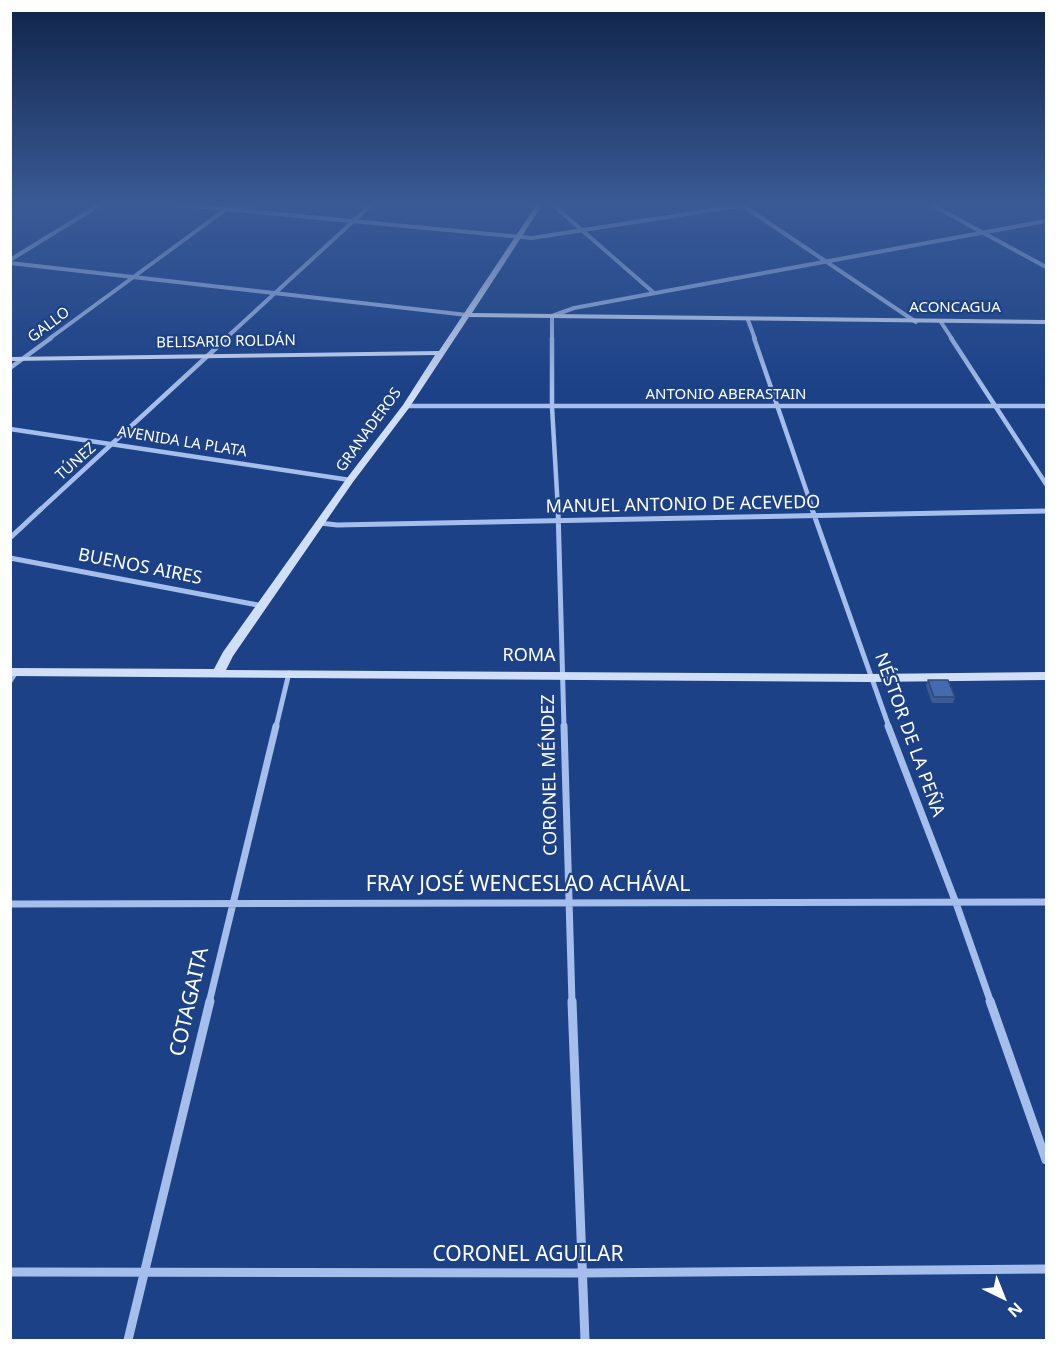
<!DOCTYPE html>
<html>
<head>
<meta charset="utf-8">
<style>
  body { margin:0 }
  #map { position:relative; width:1057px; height:1351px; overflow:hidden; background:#1c4187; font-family:"Noto Sans",sans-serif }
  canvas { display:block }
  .frame { position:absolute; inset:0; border:12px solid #fff; pointer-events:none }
  .north { position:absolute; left:973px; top:1267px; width:60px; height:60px; -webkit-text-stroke:4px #1c4187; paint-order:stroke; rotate:137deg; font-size:16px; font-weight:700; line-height:24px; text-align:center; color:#fff }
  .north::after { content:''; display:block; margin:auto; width:21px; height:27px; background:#fff; clip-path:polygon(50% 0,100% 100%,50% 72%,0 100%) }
</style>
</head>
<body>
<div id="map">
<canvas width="1057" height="1351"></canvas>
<div class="frame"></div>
<div class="north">N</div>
</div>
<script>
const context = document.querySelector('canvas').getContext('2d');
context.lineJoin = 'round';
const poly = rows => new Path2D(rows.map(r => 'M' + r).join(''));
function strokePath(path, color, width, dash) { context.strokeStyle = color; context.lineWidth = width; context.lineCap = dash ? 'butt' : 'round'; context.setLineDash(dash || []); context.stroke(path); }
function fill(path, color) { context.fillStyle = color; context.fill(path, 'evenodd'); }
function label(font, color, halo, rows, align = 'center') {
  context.font = font + ' "Noto Sans",sans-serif'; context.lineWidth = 4.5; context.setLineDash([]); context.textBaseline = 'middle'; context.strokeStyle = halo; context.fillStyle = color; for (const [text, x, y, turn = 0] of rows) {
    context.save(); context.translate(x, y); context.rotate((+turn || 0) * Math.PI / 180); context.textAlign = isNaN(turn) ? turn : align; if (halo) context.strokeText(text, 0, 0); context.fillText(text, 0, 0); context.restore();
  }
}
strokePath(poly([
  [172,204,532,238,751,204],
  [552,204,654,293],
  [930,204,1046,267],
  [742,205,916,322],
  [232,208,253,204],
  [10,260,101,204],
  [10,263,467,315],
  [748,320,755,339],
  [941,322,952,339],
  [49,339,233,204],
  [225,339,372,204],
  [552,339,552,316,574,308,1046,221]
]), '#a5beeb', 4);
strokePath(poly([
  [552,338,552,407,558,510],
  [754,338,813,510],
  [951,338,1046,484],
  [10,368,51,338],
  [406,406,1046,406],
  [10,429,350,480],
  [40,510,227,338]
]), '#a5beeb', 4.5);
strokePath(poly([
  [558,509,564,727],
  [812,509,889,727],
  [320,523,337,525,1046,511],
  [10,538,41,509],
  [10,558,263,606],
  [10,681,16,672],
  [276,727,289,673]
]), '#a5beeb', 5);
strokePath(poly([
  [564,726,572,1003],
  [888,726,956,903,991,1003],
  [10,904,1046,902],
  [209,1003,276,726]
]), '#a5beeb', 7);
strokePath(poly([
  [572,1001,585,1340],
  [990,1001,1046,1160],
  [10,1272,582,1273,1046,1269],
  [128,1340,210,1001]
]), '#a5beeb', 9);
fill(poly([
  [537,204,543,204,472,313,1046,320,1046,324,469,317,409,408,353,482,233,656,226,670,870,674,1046,672,1046,680,870,682,10,676,10,668,214,669,223,652,347,478,403,405,435,355,10,361,10,357,439,351,537,204]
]), '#d0def8');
fill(poly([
  [928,680,955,697,953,703,932,703,926,686]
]), '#3a5b96');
const building = poly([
  [928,680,948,680,955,697,934,697,928,680]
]);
fill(building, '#446aaf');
strokePath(building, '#304a7a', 1.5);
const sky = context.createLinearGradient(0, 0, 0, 393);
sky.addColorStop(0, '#0f244a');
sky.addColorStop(0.52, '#3a5a96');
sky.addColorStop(1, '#3a5a9600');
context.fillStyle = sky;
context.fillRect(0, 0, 1057, 393);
label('15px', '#fff', '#1c4187', [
  ["ACONCAGUA",955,308],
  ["GALLO",49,325,-37],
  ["BELISARIO ROLDÁN",226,342,-1],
  ["ANTONIO ABERASTAIN",726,395],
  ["GRANADEROS",369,430,-54],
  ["AVENIDA LA PLATA",182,442,9],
  ["TÚNEZ",76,462,-42]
]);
label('18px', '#fff', '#1c4187', [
  ["MANUEL ANTONIO DE ACEVEDO",683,505,-1],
  ["BUENOS AIRES",140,567,11],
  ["ROMA",529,656],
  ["NÉSTOR DE LA PEÑA",909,735,70],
  ["CORONEL MÉNDEZ",550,775,-91]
]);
label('21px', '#fff', '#1c4187', [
  ["FRAY JOSÉ WENCESLAO ACHÁVAL",528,885],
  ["COTAGAITA",190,1002,-77],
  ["CORONEL AGUILAR",528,1255]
]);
</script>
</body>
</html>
